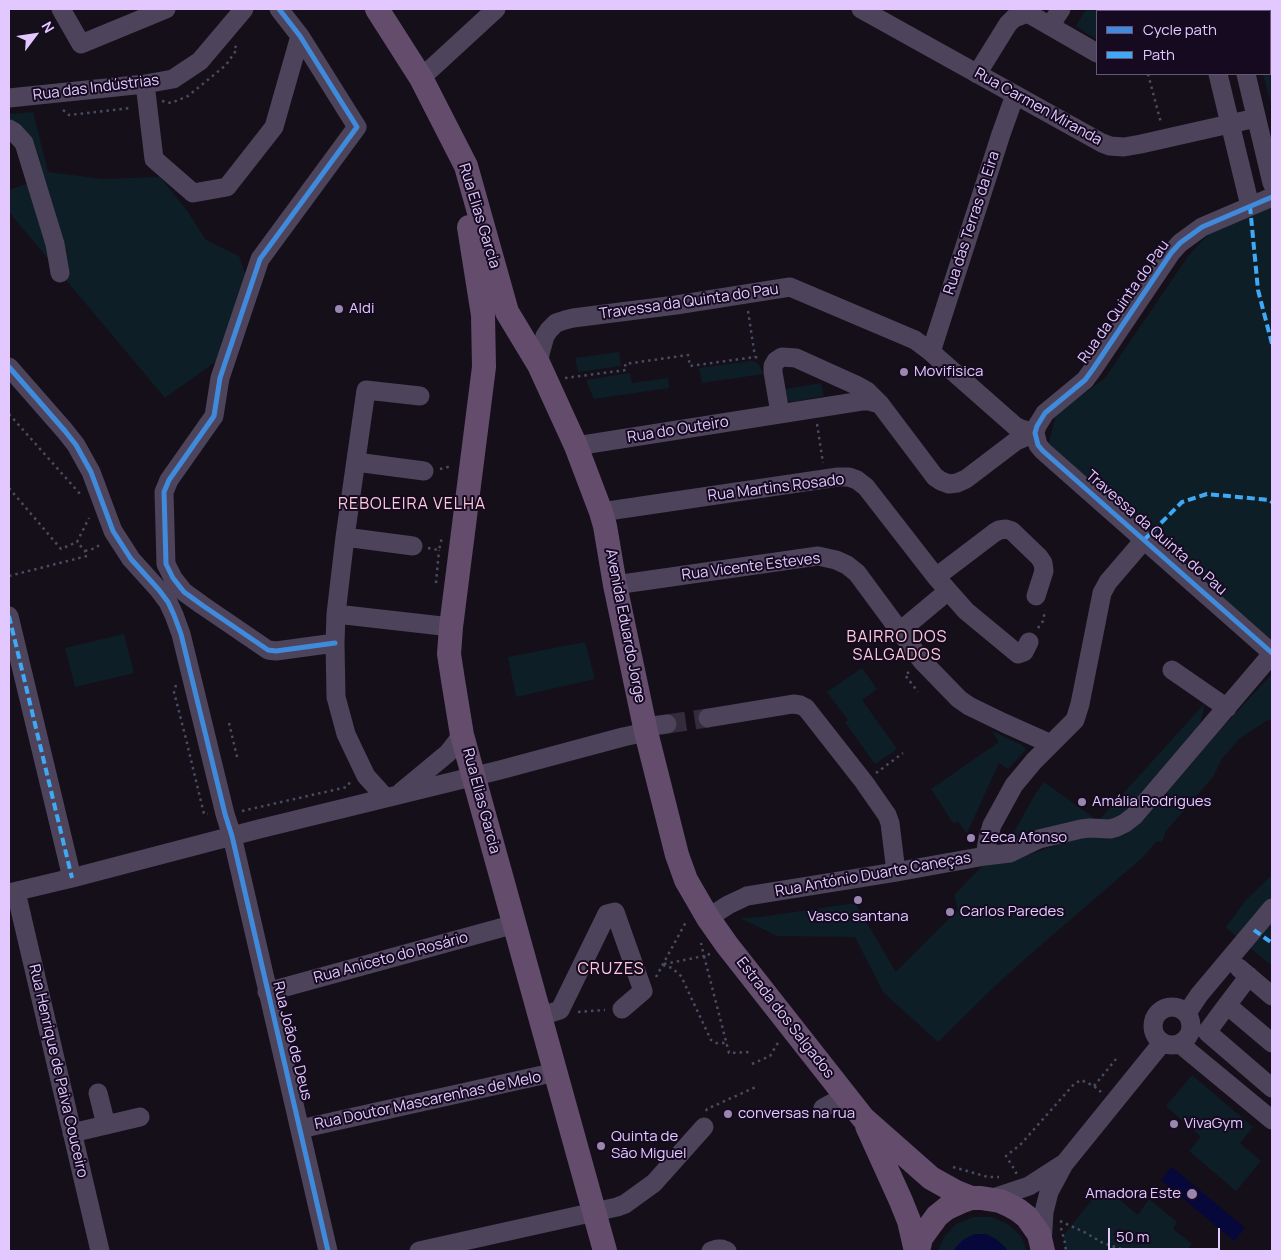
<!DOCTYPE html>
<html>
<head>
<meta charset="utf-8">
<style>
  body { margin:0 }
  #map { position:relative; width:1281px; height:1260px; overflow:hidden; background:#150f1a; font-family:Manrope,sans-serif }
  canvas { display:block }
  .frame { position:absolute; inset:0; border:10px solid #e2c8ff; pointer-events:none }
  .legend { position:absolute; left:1096px; top:10px; width:175px; height:65px; box-sizing:border-box; background:#150a1f; border:1px solid #675679; margin:0; padding:6px 9px; list-style:none; font-size:15px; color:#e2c8ff }
  .legend li { display:flex; align-items:center; gap:10px; height:25px }
  .legend b { width:25px; border:1px solid #675679 }
  .north { position:absolute; left:10px; top:10px; width:50px; height:50px; -webkit-text-stroke:4px #150a1f; paint-order:stroke; rotate:59deg; font-size:14px; font-weight:700; line-height:20px; text-align:center; color:#e2c8ff }
  .north::after { content:''; display:block; margin:auto; width:18px; height:22px; background:#e2c8ff; clip-path:polygon(50% 0,100% 100%,50% 72%,0 100%) }
  .scale { position:absolute; left:1108px; top:1228px; width:112px; height:22px; box-sizing:border-box; border:2px solid #e2c8ff; border-top:0; padding-left:6px; font-size:15px; line-height:18px; white-space:nowrap; color:#e2c8ff; -webkit-text-stroke:4px #150a1f; paint-order:stroke }
</style>
</head>
<body>
<div id="map">
<canvas width="1281" height="1260"></canvas>
<div class="frame"></div>
<ul class="legend">
<li><b style="height:6px;background:#408adc"></b>Cycle path</li>
<li><b style="height:6px;background:#3fa9f5"></b>Path</li>
</ul>
<div class="north">N</div>
<div class="scale">50 m</div>
</div>
<script>
const context = document.querySelector('canvas').getContext('2d');
context.lineJoin = 'round';
function fill(path, color) { context.fillStyle = color; context.fill(path, 'evenodd'); }
const poly = rows => new Path2D(rows.map(r => 'M' + r).join(''));
function strokePath(path, color, width, dash) { context.strokeStyle = color; context.lineWidth = width; context.lineCap = dash ? 'butt' : 'round'; context.setLineDash(dash || []); context.stroke(path); }
function label(font, color, halo, rows, align = 'center') {
  context.font = font + ' Manrope,sans-serif'; context.lineWidth = 4; context.setLineDash([]); context.textBaseline = 'middle'; context.strokeStyle = halo; context.fillStyle = color; for (const [text, x, y, turn = 0] of rows) {
    context.save(); context.translate(x, y); context.rotate((+turn || 0) * Math.PI / 180); context.textAlign = isNaN(turn) ? turn : align; if (halo) context.strokeText(text, 0, 0); context.fillText(text, 0, 0); context.restore();
  }
}
fill(poly([
  [1086,9,1100,9,1101,11,1097,11,1097,40,1076,26],
  [1245,9,1272,9,1272,107,1263,74,1270,74,1270,11,1245,11],
  [33,112,48,172,102,179,160,177,188,212,206,240,239,256,247,280,222,357,165,398,9,212,9,190,41,179,9,125,9,114],
  [1272,205,1272,667,1271,639,1047,450,1056,415,1105,378,1189,255,1215,227],
  [619,352,621,366,578,372,575,358],
  [751,361,755,362,759,365,763,374,702,383,699,368],
  [630,373,632,383,668,378,669,388,594,399,586,380],
  [821,383,824,396,792,402,788,401,786,399,785,389],
  [124,634,134,673,75,687,65,648],
  [585,642,595,679,516,697,508,657],
  [862,668,877,689,862,700,897,749,875,764,845,722,848,720,827,692],
  [1272,674,1272,719,1266,721,1239,739,1222,759,1213,777,1166,831,1162,842,1157,841,1142,858,1026,958,997,984,938,1042,883,992,855,937,777,936,740,918,761,917,855,903,896,972,958,910,954,895,983,865,1010,862,1091,832,1100,819,1205,703,1190,765,1218,732],
  [992,731,1022,745,1025,748,1026,750,1008,769,999,763,967,833,958,822,953,823,931,789,999,742],
  [1044,782,1098,821,1016,842,1013,838,1013,834,1034,796],
  [1272,875,1272,966,1230,931,1226,927,1246,900],
  [1192,1075,1253,1127,1240,1143,1261,1161,1236,1191,1189,1151,1201,1137,1166,1106],
  [1103,1186,1138,1215,1149,1199,1177,1222,1173,1229,1192,1244,1186,1251,1066,1251,1063,1236],
  [973,1217,991,1217,1008,1224,1021,1236,1027,1251,1007,1251,1005,1247,956,1247,954,1251,938,1251,944,1237,956,1224]
]), '#0e1e27');
fill(poly([
  [1172,1167,1245,1228,1234,1241,1161,1180],
  [975,1234,986,1234,996,1239,1005,1247,1007,1251,954,1251,956,1247,964,1239]
]), '#06073a');
strokePath(poly([
  [667,724,708,718]
]), '#342b3c', 19, [19, 9]);
strokePath(poly([
  [1148,74,1161,123],
  [162,101,171,103,188,96,226,65,237,49,235,46],
  [63,110,69,115,130,108],
  [748,311,755,357],
  [565,378,626,370,625,364,688,355,690,366,755,357,759,358],
  [9,414,81,495],
  [817,424,823,463],
  [440,469,452,466],
  [9,488,61,549,77,542,89,518],
  [428,548,439,550,442,537],
  [85,551,96,548,101,543],
  [9,576,87,556,85,551,77,542],
  [436,583,439,550],
  [1038,628,1043,621,1045,610],
  [909,672,905,675,918,692],
  [176,685,174,692,185,735,204,814,208,814],
  [229,723,238,761],
  [876,773,903,753],
  [242,811,347,787,350,782],
  [710,954,704,956,729,1053,749,1052],
  [664,964,704,956,701,943],
  [663,965,672,968,681,976,711,1040,716,1043,726,1043],
  [656,977,687,920],
  [578,1012,605,1010],
  [752,1064,770,1056,779,1041],
  [1094,1086,1116,1059],
  [706,1111,707,1109,758,1086],
  [953,1167,988,1177,999,1177],
  [1016,1174,1016,1172,1006,1156,1021,1144,1074,1084,1081,1080,1094,1086,1101,1092],
  [1060,1221,1086,1233,1103,1243,1121,1249,1123,1251],
  [1061,1228,1065,1243,1066,1251]
]), '#484c60', 2.5, [2.5, 4]);
strokePath(poly([
  [61,9,81,44,166,9],
  [279,9,300,36,357,127,260,259,220,378,214,416,169,480,164,492,166,564,173,578,184,592,202,605,268,650,276,651,335,643],
  [861,9,1102,143,1110,146,1124,147,1141,144,1256,118],
  [1111,9,1112,11],
  [1203,9,1203,11],
  [1231,9,1232,11],
  [1050,26,1061,9],
  [977,74,1008,24,1014,18,1025,14,1031,15,1097,53],
  [1218,74,1250,206],
  [1246,74,1272,183],
  [421,78,496,9],
  [145,84,154,159,193,193,227,187,274,127,300,36],
  [9,98,145,84,173,79,200,61,244,9],
  [9,129,14,132,24,143,55,244,60,273],
  [1272,197,1202,227,1180,243,1171,253,1093,369,1085,380,1045,413,1037,426,1035,433,1038,445,1043,451,1272,653],
  [931,352,1001,134,1015,95],
  [539,365,540,354,545,336,549,330,556,323,565,320,573,318,676,305,790,287,915,340,931,352,1015,426,1021,429,1035,433],
  [9,367,65,431,76,445,91,472,113,531,131,559,159,590,168,602,174,615,181,634,225,814,232,836,328,1251],
  [780,413,773,372,773,366,776,361,782,357,796,358,858,386,867,391,880,404,935,477,941,481,949,484,957,483,966,479,1016,441,1035,433],
  [576,446,862,401,869,401,880,404],
  [356,462,424,471],
  [601,512,838,477,849,477,857,480,866,487,936,577,966,611,1018,654,1024,652,1029,642],
  [345,537,413,546],
  [936,577,994,533,999,530,1006,529,1012,531,1039,557,1043,563,1044,571,1036,596],
  [615,585,818,556,836,560,847,565,857,573,922,661,959,699,969,706,1004,723,1051,744],
  [336,614,451,627],
  [9,616,72,878],
  [900,631,948,591],
  [1172,670,1227,708],
  [708,718,793,704,800,705,806,708,864,782,887,815,890,823,896,872],
  [645,727,667,724],
  [401,792,448,753,462,735],
  [385,797,366,776,354,751,346,734,336,697,335,643,336,614,345,537,366,390,420,396],
  [985,856,1010,853,1039,839,1081,829,1090,828,1110,829,1117,827,1125,823,1134,816,1272,654],
  [16,892,100,1251],
  [9,893,72,878,259,829,500,770,623,737,646,732],
  [708,918,728,905,747,896,896,872,985,856,988,838,992,825,1014,785,1034,761,1075,720,1080,704,1102,593,1108,582,1144,540],
  [1239,968,1272,996],
  [1249,976,1227,1005,1272,1043],
  [267,992,515,924],
  [1227,1005,1207,1032,1272,1088],
  '1153 1026a19 19 0 1 1 38 0a19 19 0 1 1-38 0Z',
  [1187,1013,1199,995,1272,908],
  [541,1016,560,1010,607,914,615,912,643,991,622,1009],
  [1180,1044,1272,1120],
  [98,1093,106,1125],
  [823,1108,845,1096],
  [300,1129,556,1072],
  [72,1133,140,1117],
  [990,1199,1029,1186,1063,1164],
  [1042,1245,1044,1212,1049,1192,1064,1164,1162,1043],
  [419,1251,617,1207,625,1204,654,1183,704,1127],
  [711,1251,717,1249,722,1249,727,1251]
]), '#4d435b', 19);
strokePath(poly([
  [377,9,421,78,466,166,507,312,539,365,576,446,601,512,605,526,615,585,646,732,677,855,686,880,708,918,727,945,863,1118,931,1178,956,1192,971,1198],
  [469,227,483,315,484,367,451,627,449,654,453,680,462,735,605,1251],
  [867,1126,901,1201,909,1221,916,1251],
  [918,1251,921,1238,937,1216,947,1208,960,1202,971,1198,981,1198,1000,1201,1009,1205,1018,1210,1027,1217,1039,1234,1043,1251]
]), '#644c6d', 24);
strokePath(poly([
  [1250,206,1258,290,1272,344],
  [1144,540,1182,502,1207,494,1269,500,1272,502],
  [9,616,72,878],
  [1254,930,1272,943]
]), '#3fa9f5', 4, [8, 4]);
strokePath(poly([
  [279,9,300,36,357,127,260,259,220,378,214,416,169,480,164,492,166,564,173,578,184,592,202,605,268,650,276,651,335,643],
  [1272,197,1202,227,1180,243,1171,253,1093,369,1085,380,1045,413,1037,426,1035,433,1038,445,1043,451,1272,653],
  [9,367,65,431,76,445,91,472,113,531,131,559,159,590,168,602,174,615,181,634,225,814,232,836,328,1251]
]), '#408adc', 5);
for (const [x, y, r, color] of [
  [339,309,5,"#9a87af"],
  [904,372,5,"#9a87af"],
  [1082,802,5,"#9a87af"],
  [971,838,5,"#9a87af"],
  [858,900,5,"#9a87af"],
  [950,912,5,"#9a87af"],
  [728,1114,5,"#9a87af"],
  [1174,1124,5,"#9a87af"],
  [601,1146,5,"#9a87af"],
  [1192,1194,6,"#9a87af"]
]) { const dot = new Path2D(); dot.arc(x, y, r, 0, 2 * Math.PI); context.fillStyle = color; context.fill(dot); strokePath(dot, '#150a1f', 2); }
label('15px', '#e2c8ff', '#150a1f', [
  ["Rua das Indústrias",96,88,-7],
  ["Rua Carmen Miranda",1038,107,29],
  ["Rua Elias Garcia",479,216,73],
  ["Rua das Terras da Eira",972,223,-72],
  ["Travessa da Quinta do Pau",689,302,-8],
  ["Rua da Quinta do Pau",1124,302,-55],
  ["Rua do Outeiro",678,430,-9],
  ["Rua Martins Rosado",776,488,-7],
  ["Travessa da Quinta do Pau",1156,533,41],
  ["Rua Vicente Esteves",751,567,-7],
  ["Avenida Eduardo Jorge",625,626,79],
  ["Rua Elias Garcia",481,801,75],
  ["Rua António Duarte Caneças",873,875,-10],
  ["Rua Aniceto do Rosário",391,958,-15],
  ["Estrada dos Salgados",785,1018,52],
  ["Rua João de Deus",292,1041,76],
  ["Rua Henrique de Paiva Couceiro",58,1071,77],
  ["Rua Doutor Mascarenhas de Melo",428,1101,-12]
]);
label('15px', '#e2c8ff', '#150a1f', [
  ["Aldi",349,309],
  ["Movifisica",914,372],
  ["Amália Rodrigues",1092,802],
  ["Zeca Afonso",981,838],
  ["Carlos Paredes",960,912],
  ["Vasco santana",858,917,"center"],
  ["conversas na rua",738,1114],
  ["VivaGym",1184,1124],
  ["Quinta de",611,1137],
  ["São Miguel",611,1154],
  ["Amadora Este",1181,1194,"right"]
], 'left');
context.letterSpacing = '1px';
label('16px', '#ffcad9', '#150a1f', [
  ["REBOLEIRA VELHA",412,505],
  ["BAIRRO DOS",897,638],
  ["SALGADOS",897,656],
  ["CRUZES",611,970]
]);
context.letterSpacing = '0px';
</script>
</body>
</html>
